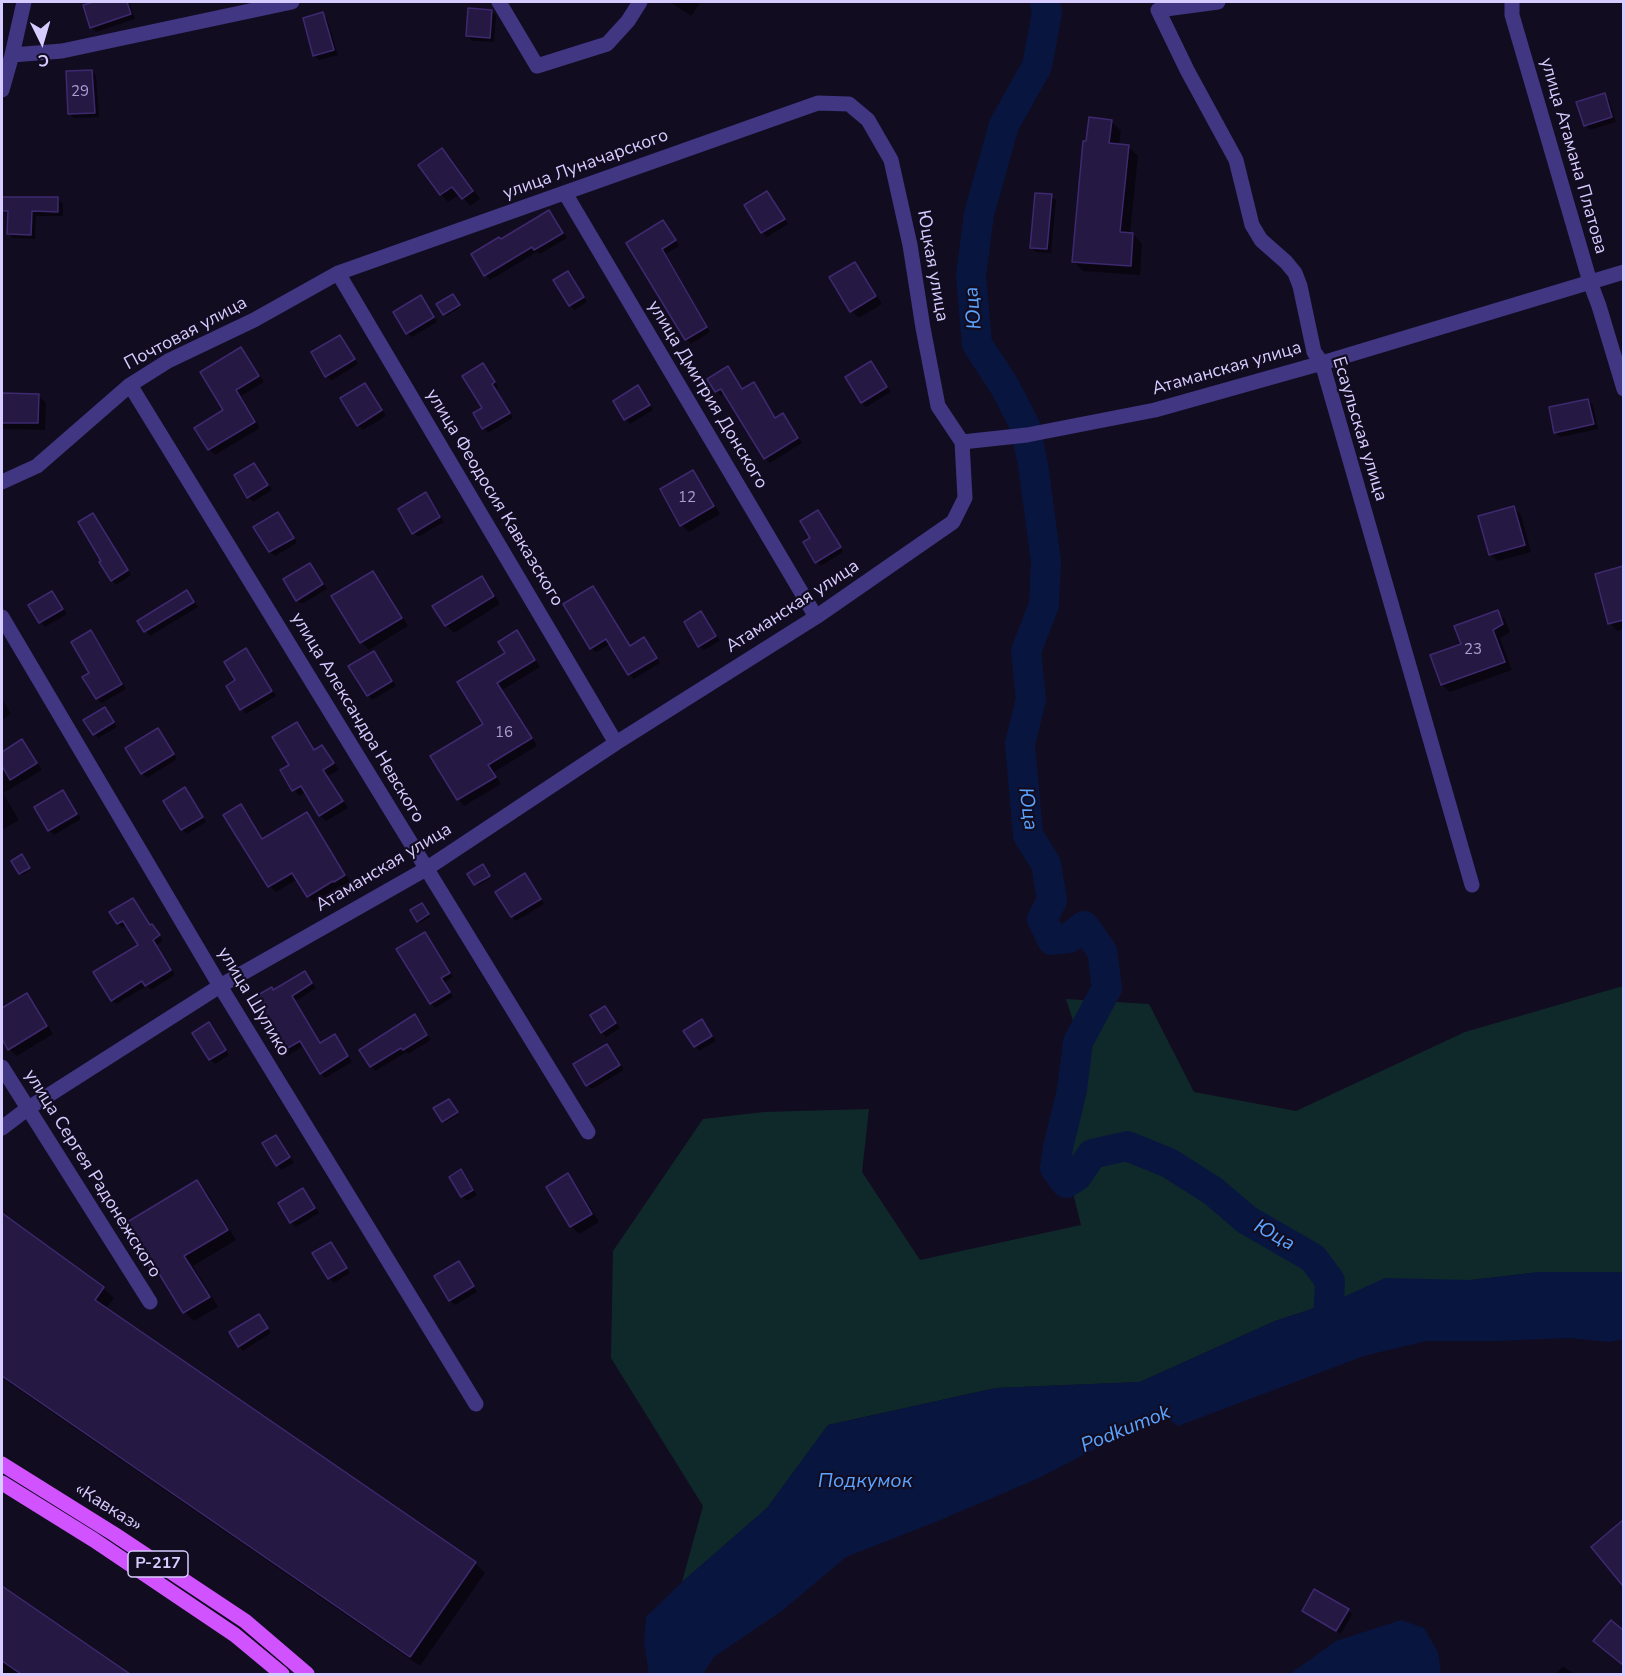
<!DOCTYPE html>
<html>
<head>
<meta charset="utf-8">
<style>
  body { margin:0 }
  #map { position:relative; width:1625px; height:1676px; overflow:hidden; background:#120c21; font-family:"Nunito Sans",sans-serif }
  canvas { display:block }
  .frame { position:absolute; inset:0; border:3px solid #d7ccff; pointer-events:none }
  .north { position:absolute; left:12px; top:12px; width:60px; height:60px; -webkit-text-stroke:4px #120c21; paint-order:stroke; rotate:175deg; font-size:16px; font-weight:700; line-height:24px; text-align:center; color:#d7ccff }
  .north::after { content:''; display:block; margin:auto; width:21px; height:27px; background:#d7ccff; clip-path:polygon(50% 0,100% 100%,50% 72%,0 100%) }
</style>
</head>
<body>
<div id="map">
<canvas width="1625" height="1676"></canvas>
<div class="frame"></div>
<div class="north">С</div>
</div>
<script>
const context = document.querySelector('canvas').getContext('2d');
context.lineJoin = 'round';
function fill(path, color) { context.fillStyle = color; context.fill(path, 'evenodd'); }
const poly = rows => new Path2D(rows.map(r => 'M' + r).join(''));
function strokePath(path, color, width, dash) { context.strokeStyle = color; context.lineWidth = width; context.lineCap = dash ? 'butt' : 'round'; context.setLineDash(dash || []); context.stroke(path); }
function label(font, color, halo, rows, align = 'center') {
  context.font = font + ' "Nunito Sans",sans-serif'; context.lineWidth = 4.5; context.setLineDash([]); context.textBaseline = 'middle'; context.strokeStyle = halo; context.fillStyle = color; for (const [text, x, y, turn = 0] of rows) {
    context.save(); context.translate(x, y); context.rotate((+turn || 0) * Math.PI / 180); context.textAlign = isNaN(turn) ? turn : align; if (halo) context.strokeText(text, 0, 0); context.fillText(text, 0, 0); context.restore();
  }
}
fill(poly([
  [1623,986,1623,1273,1613,1272,1540,1272,1471,1280,1330,1303,1275,1321,1140,1382,996,1388,828,1425,767,1508,682,1582,703,1506,611,1358,613,1251,703,1119,764,1112,869,1109,862,1172,920,1260,1081,1225,1066,1165,1069,1135,1089,1070,1066,999,1149,1004,1194,1092,1296,1111,1465,1032]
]), '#0f292b');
fill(poly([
  [1540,1272,1613,1272,1623,1273,1623,1339,1610,1342,1569,1338,1495,1341,1426,1341,1364,1356,1178,1426,1167,1418,1116,1438,1039,1478,938,1521,846,1557,783,1610,714,1657,703,1674,649,1674,644,1642,646,1617,682,1582,767,1508,828,1425,996,1388,1140,1382,1275,1321,1330,1303,1385,1278,1471,1280],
  [1401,1620,1424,1628,1438,1652,1441,1674,1290,1674,1336,1641]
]), '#08163f');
fill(poly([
  [99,2,129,2,135,19,96,32,92,27,85,6],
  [670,2,701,2,691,16],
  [492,11,496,16,494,42,472,41,468,36],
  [323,14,327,19,338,55,319,60,315,56,304,19],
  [92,71,96,76,99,117,74,118,69,113],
  [1605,95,1609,100,1616,122,1590,130,1585,125],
  [1111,121,1121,131,1119,146,1129,147,1138,156,1130,234,1133,234,1142,244,1140,275,1083,271,1073,261],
  [442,150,450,157,480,199,470,206,460,194,448,202,441,194],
  [767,192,772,197,788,224,767,237,762,232,746,205],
  [1051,196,1056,200,1051,253,1036,252,1031,247],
  [58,199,63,204,63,216,36,216,35,239,13,238,8,233,9,215,2,211],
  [549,212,554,217,567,238,540,254,537,252,490,280,486,275,473,255,501,241],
  [663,222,668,227,679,246,666,254,710,332,691,344,686,339,628,244],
  [854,263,862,271,882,304,859,318,852,311],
  [572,278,587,302,575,310,570,305],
  [420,297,425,302,437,322,412,337,407,333],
  [455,297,461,307,446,316,438,304],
  [340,336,344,341,358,364,331,381,327,376],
  [241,349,247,355,264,382,241,396,260,428,215,455,209,449,225,411],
  [871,363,876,368,891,392,866,407,862,402],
  [483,365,488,369,498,387,496,389,513,418,488,433,475,414,484,408],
  [709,379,743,391,758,389,777,419,783,415,788,420,802,443,770,463,765,458,725,393,721,396],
  [365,385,370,389,386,416,363,430,358,425],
  [638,387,642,392,653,410,630,424,626,419],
  [2,394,38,395,46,403,45,430,4,429,2,427],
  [1588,400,1593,405,1598,429,1560,437,1556,433,1551,408],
  [254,465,259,470,272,490,253,502,249,497],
  [693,472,700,480,720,514,689,532,682,525],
  [426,494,430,499,444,522,418,537,414,533],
  [1513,507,1521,515,1531,552,1498,561,1490,554],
  [278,514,282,518,297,543,275,556,270,552,256,527],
  [93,515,98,519,131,575,116,585,112,580],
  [821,516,843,552,821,566,817,562,812,538],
  [310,565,315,569,327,589,302,604,297,600],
  [1624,568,1624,629,1617,631,1610,623,1597,575],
  [373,572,380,580,408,626,369,650,361,642],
  [481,578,489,585,500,604,454,633,446,625],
  [592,587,597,592,631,647,644,639,648,644,660,663,634,679,629,674,610,644,596,652,591,648],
  [187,592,198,607,150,636,139,621],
  [52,593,57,597,67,614,45,627,41,622,30,606],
  [1497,612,1505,619,1510,632,1500,638,1512,670,1450,692,1442,685,1432,656,1463,645],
  [701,613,706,618,720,641,704,650,699,646],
  [91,632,95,637,126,689,102,703,97,699,84,677,91,673],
  [517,632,523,639,540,667,502,690,537,746,494,772,501,784,464,806,458,799,485,724,459,682,507,654],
  [246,650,251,655,276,696,246,714,242,709,237,681],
  [374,653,379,657,396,686,372,700,368,695],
  [2,698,11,714,2,720],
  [105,709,117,727,98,738,94,734],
  [296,724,303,730,315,751,322,747,328,753,339,770,328,776,348,808,326,821,320,815,306,792,300,796,294,790,291,766],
  [158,730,163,735,177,759,147,778,142,773],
  [22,741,28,747,42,770,3,793,19,820,2,830,2,754],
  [185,789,189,794,206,822,187,834,182,829],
  [63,792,67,796,81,819,54,835,49,830,36,808],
  [241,806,247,812,264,840,307,814,312,820,350,881,341,887,340,886,314,902,308,896,298,879,276,892,270,886,225,816],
  [24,858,31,870,22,875,13,861],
  [485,868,491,878,477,886,475,884],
  [525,875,530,880,544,904,516,921,512,916],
  [133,900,138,905,151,926,152,925,157,930,163,941,156,945,175,975,151,990,147,986,116,1004,112,1000,140,946,127,925,122,928,118,924],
  [424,906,430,917,420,923,418,921],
  [425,934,429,938,453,977,444,983,453,997,435,1008,431,1003],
  [304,972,316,988,296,1001,321,1044,334,1036,339,1040,352,1062,325,1078,321,1073,304,1046,287,1056,282,1051,251,1001,274,991],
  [27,995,34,1002,53,1034,17,1056,9,1049,2,1036,2,1010],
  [605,1008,620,1028,606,1037,602,1032],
  [414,1016,419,1021,431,1040,408,1054,407,1052,375,1071,371,1066],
  [702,1021,716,1041,699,1051,695,1046],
  [209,1024,213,1029,229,1055,215,1064,210,1059,194,1033],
  [607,1046,612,1050,624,1070,592,1089,587,1085],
  [451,1102,459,1114,445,1123,443,1121],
  [276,1137,281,1141,294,1163,281,1170,277,1165],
  [461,1171,465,1176,477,1195,467,1201,462,1196,451,1177],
  [568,1175,575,1183,599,1222,579,1234,571,1226,548,1187],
  [197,1182,206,1191,236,1240,193,1266,218,1307,194,1321,185,1312,165,1283,155,1273,126,1225],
  [303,1190,308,1195,319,1213,296,1227,291,1222,280,1204],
  [2,1215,103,1288,114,1298,106,1309,475,1563,485,1573,420,1666,2,1378],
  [331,1244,335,1248,350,1273,334,1283,329,1278],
  [463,1268,477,1292,455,1305,450,1301,436,1277],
  [259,1316,271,1333,243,1351,239,1346],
  [1624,1522,1624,1584,1593,1547],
  [2,1588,127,1674,2,1674],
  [1348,1610,1352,1614,1341,1634,1308,1615,1303,1611],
  [1563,1666,1574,1674,1556,1674]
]), '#0007');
strokePath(poly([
  [1045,2,1047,13,1037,66,1004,125,979,214,971,276,977,344,1005,387,1025,426,1033,465,1046,561,1044,605,1026,651,1031,699,1020,744,1028,835,1046,864,1052,900,1042,919,1052,940,1069,938,1084,926,1102,951,1107,988,1078,1042,1072,1090,1058,1148,1055,1168,1066,1183,1077,1176,1092,1154,1127,1146,1169,1163,1213,1191,1247,1220,1313,1258,1330,1281,1327,1343]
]), '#08163f', 30);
const building = poly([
  [94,2,127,2,131,14,90,28,83,5,94,2],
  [468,8,492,10,490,38,466,36,468,8],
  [323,12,334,50,313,56,303,18,323,12],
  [92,70,95,113,68,114,66,71,92,70],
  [1605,93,1612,117,1584,126,1576,102,1605,93],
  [1089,117,1112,120,1109,143,1129,145,1120,232,1133,233,1131,266,1072,262,1083,141,1086,141,1089,117],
  [442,148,473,191,462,199,452,187,440,195,418,165,442,148],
  [767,191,785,219,761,233,744,205,767,191],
  [1035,193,1052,194,1047,249,1030,248,1035,193],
  [2,197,58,197,58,212,32,211,31,235,7,234,8,211,2,211,2,197],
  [549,210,563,233,534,250,532,247,484,276,471,254,499,237,501,239,549,210],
  [663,220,676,240,662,249,707,327,685,340,626,243,663,220],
  [855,262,876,296,850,312,829,277,855,262],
  [568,271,584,297,569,306,553,280,568,271],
  [453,294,460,305,443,315,436,304,453,294],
  [421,295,434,317,406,334,393,312,421,295],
  [340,335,355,359,325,377,311,352,340,335],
  [241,347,259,376,236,390,255,422,208,450,194,428,223,410,200,372,241,347],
  [871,361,887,387,861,403,845,377,871,361],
  [483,363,495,382,492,384,510,413,482,429,473,413,482,408,462,376,483,363],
  [728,366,742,389,754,382,775,418,783,413,798,438,764,459,721,389,715,392,707,379,728,366],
  [365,383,382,410,357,426,340,398,365,383],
  [638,385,650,405,624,420,613,401,638,385],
  [2,393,39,394,38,423,2,423,2,393],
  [1588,399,1594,424,1554,433,1549,407,1588,399],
  [254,463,268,485,247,498,234,475,254,463],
  [693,470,714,506,680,526,660,489,693,470],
  [426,492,440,517,412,534,398,509,426,492],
  [1514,506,1525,545,1489,555,1478,516,1514,506],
  [818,510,841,547,815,563,803,542,810,538,800,521,818,510],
  [278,512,294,538,269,552,253,527,278,512],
  [93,513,128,570,111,581,99,562,101,561,78,522,93,513],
  [310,563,323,584,296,601,283,579,310,563],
  [1623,566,1623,620,1608,624,1595,574,1623,566],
  [373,571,402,618,360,643,331,596,373,571],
  [482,576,494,596,445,626,432,606,482,576],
  [593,586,630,646,644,637,657,658,628,675,606,639,590,649,563,604,593,586],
  [187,590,194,602,144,632,137,621,187,590],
  [52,591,63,609,39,623,28,605,52,591],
  [1498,610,1503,624,1493,630,1505,662,1441,685,1430,655,1461,644,1454,626,1498,610],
  [701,611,716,636,698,647,684,622,701,611],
  [91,630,122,684,96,699,82,677,89,673,71,642,91,630],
  [517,630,535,660,497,683,532,738,488,765,496,777,457,800,430,756,483,724,457,682,505,653,498,642,517,630],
  [246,648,272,691,240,710,226,686,235,680,224,662,246,648],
  [374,651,392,681,367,696,348,666,374,651],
  [105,707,114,722,93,735,83,720,105,707],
  [297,722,314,750,322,745,334,763,323,770,343,801,319,816,301,786,292,791,280,770,289,765,272,737,297,722],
  [158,728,174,754,141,774,125,748,158,728],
  [22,739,37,763,10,780,2,766,2,752,22,739],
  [185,787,203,817,181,830,163,801,185,787],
  [63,790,77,814,48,831,34,807,63,790],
  [241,804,262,839,307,812,345,875,334,882,333,881,307,897,292,873,268,887,223,815,241,804],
  [22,854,30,868,19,874,11,861,22,854],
  [483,864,490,876,474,885,467,874,483,864],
  [525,873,541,899,511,917,495,892,525,873],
  [133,898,150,925,152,924,160,935,153,940,171,970,145,986,142,981,111,1001,93,972,138,945,123,921,117,924,109,912,133,898],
  [422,903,429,914,417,922,410,910,422,903],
  [425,932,450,973,441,978,450,992,430,1004,396,949,425,932],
  [305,971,312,983,292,996,320,1043,335,1034,348,1056,320,1074,300,1041,281,1052,249,1000,272,987,273,990,305,971],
  [27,993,47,1026,8,1050,2,1039,2,1008,27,993],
  [605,1006,616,1023,601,1033,590,1015,605,1006],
  [415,1014,427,1035,403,1050,401,1048,370,1067,359,1050,415,1014],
  [702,1019,712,1036,694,1047,683,1031,702,1019],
  [209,1022,226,1050,209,1060,192,1033,209,1022],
  [607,1044,620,1065,586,1086,573,1064,607,1044],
  [449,1099,458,1112,442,1122,433,1108,449,1099],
  [276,1135,290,1157,276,1166,262,1143,276,1135],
  [461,1169,473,1190,461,1197,449,1177,461,1169],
  [568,1173,592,1214,570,1227,546,1187,568,1173],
  [197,1180,228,1230,184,1256,210,1297,183,1313,158,1272,154,1274,124,1224,197,1180],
  [303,1188,315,1208,290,1223,278,1203,303,1188],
  [2,1213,104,1287,95,1300,476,1562,410,1657,2,1376,2,1213],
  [331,1242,347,1268,328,1279,312,1253,331,1242],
  [459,1261,474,1286,449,1301,434,1276,459,1261],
  [259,1314,268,1328,238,1347,229,1332,259,1314],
  [1623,1520,1623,1586,1591,1547,1623,1520],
  [2,1586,130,1674,21,1674,2,1661,2,1586],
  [1314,1589,1349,1609,1336,1631,1302,1611,1314,1589],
  [1611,1620,1623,1630,1623,1665,1593,1641,1611,1620]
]);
fill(building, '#251843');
strokePath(building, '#3e296f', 1.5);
strokePath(poly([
  [499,2,537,66,607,44,628,21,640,2],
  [1218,2,1158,10,1187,70,1236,160,1252,225,1261,240,1286,262,1295,273,1300,286,1314,352,1322,363,1472,885],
  [1512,2,1512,15,1590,282,1599,306,1624,389],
  [12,55,62,51,292,2],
  [2,90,12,55,24,2],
  [565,193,816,617],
  [338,273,616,743],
  [130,385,588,1132],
  [962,442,1027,435,1155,410,1322,363,1624,272],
  [2,482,37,466,130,385,168,361,254,320,338,273,818,103,849,104,868,120,891,160,910,245,923,328,938,406,962,442],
  [2,617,220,986,476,1404],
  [2,1067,150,1302],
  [2,1128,27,1109,220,986,426,869,616,743,816,617,953,522,965,498,962,442]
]), '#403682', 15);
strokePath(poly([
  [2,1464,114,1534,245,1621,307,1674],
  [2,1483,94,1540,235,1635,282,1674]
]), '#d053ff', 15);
label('15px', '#aa9fd0', null, [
  ["29",80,92],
  ["12",687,498],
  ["23",1473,650],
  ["16",504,733]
]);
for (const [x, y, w] of [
  [158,1564,60]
]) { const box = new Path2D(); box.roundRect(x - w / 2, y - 13, w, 26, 4.5); context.fillStyle = '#120c21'; context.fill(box); strokePath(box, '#d7ccff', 1.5); }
label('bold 16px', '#d7ccff', null, [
  ["Р-217",158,1564]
]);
label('18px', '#d7ccff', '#120c21', [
  ["улица Атамана Платова",1573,156,74],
  ["улица Луначарского",586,165,-20],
  ["Юцкая улица",932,266,80],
  ["Почтовая улица",186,334,-28],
  ["Атаманская улица",1227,369,-16],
  ["улица Дмитрия Донского",707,395,59],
  ["Есаульская улица",1359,429,73],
  ["улица Феодосия Кавказского",494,498,59],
  ["Атаманская улица",793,607,-33],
  ["улица Александра Невского",357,718,59],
  ["Атаманская улица",384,868,-31],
  ["улица Шулико",253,1002,59],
  ["улица Сергея Радонежского",92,1174,58],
  ["«Кавказ»",108,1508,32]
]);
label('italic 20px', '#5aa3ff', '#120c21', [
  ["Юца",974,308,-95],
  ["Юца",1027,809,82],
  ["Юца",1274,1236,29],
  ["Podkumok",1126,1430,-22],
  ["Подкумок",865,1482]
]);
</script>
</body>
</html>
